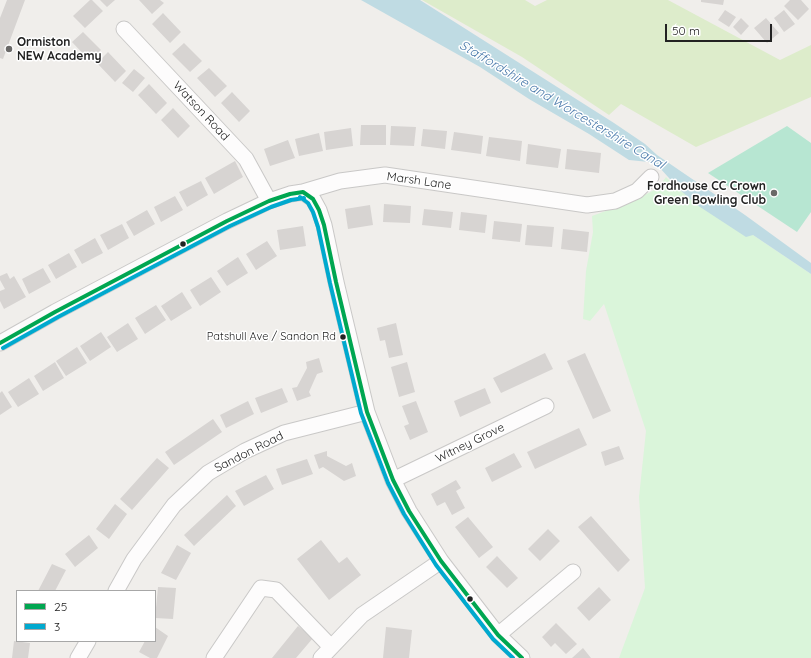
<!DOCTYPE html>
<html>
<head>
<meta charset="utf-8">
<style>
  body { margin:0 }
  #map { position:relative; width:811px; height:658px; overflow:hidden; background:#f0eeeb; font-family:Quicksand,sans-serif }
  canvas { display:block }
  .legend { position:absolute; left:16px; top:590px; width:140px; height:52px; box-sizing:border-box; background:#fff; border:1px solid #a7a7a7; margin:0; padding:5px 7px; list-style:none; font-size:12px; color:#222 }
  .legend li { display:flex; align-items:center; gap:8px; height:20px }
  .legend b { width:20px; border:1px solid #a7a7a7 }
  .scale { position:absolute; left:665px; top:24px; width:107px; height:18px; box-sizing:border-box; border:2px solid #222; border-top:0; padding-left:5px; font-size:12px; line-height:14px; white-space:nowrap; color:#222; -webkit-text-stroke:3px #fff; paint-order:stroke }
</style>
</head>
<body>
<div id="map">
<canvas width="811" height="658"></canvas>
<ul class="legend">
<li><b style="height:5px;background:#00a651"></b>25</li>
<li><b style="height:5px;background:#00a9ce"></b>3</li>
</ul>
<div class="scale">50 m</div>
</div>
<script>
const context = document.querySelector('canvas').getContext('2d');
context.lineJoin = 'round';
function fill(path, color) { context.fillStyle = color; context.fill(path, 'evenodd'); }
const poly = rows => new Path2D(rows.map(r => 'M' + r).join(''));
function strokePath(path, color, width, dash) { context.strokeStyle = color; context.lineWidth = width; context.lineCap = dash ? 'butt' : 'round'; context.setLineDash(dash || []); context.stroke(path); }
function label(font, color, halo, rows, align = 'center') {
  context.font = font + ' Quicksand,sans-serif'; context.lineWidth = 3; context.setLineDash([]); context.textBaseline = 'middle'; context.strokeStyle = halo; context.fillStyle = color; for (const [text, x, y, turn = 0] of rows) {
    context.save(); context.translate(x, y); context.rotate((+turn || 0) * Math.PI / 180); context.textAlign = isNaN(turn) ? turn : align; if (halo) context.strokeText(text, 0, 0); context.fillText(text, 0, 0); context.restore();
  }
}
fill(poly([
  [422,0,525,0,535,6,547,0,668,0,780,60,811,45,811,97,696,147,621,104,609,115,522,57]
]), '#ddeccb');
fill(poly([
  [666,177,679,190,753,235,811,274,811,658,619,658,645,588,639,497,646,431,604,304,590,321,583,319,586,271,593,232,592,216,633,201,658,188]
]), '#daf5da');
fill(poly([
  [787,126,811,143,811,212,797,232,708,173]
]), '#b7e6d2');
fill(poly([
  [361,0,420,0,614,123,645,144,657,155,745,215,811,263,811,274,753,235,746,237,697,205,679,189,659,167,649,162,629,160,589,134,529,99,480,67]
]), '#bfdbe3');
fill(poly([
  [7,0,25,0,3,59,0,58,0,18],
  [90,0,92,0,103,11,85,28,73,16],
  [100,0,115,0,107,7],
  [139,0,160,0,164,3,152,14],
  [701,0,724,0,723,5,701,2],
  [790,0,801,0,809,9,798,20,784,6],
  [725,10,736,17,729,27,718,20],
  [784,10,795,24,784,32,774,18],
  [163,13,181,32,170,43,152,24],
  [741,18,749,26,741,35,733,27],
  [766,18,779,33,767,43,754,28],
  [83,32,101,50,90,61,72,42],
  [184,43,202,61,190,72,172,54],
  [108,52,126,71,115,82,97,63],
  [209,68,227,86,215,97,197,78],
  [134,69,145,78,133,92,122,83],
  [149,84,167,103,156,114,138,95],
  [232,92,250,111,239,122,221,103],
  [173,108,190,126,178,138,161,120],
  [361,125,386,125,386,145,360,145],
  [391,126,416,127,414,146,390,145],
  [351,128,353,146,326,150,324,132],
  [423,129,447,131,445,149,421,146],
  [454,132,483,136,481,154,451,150],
  [319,133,323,151,299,156,295,139],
  [489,137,522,141,520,161,486,156],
  [288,140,295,158,270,166,264,149],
  [528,144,561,149,558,168,526,164],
  [567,149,601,153,599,173,565,169],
  [235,161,243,177,214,194,205,178],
  [201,181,208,195,187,207,179,192],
  [175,196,183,210,161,222,154,207],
  [384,204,411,206,410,223,383,222],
  [370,205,373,225,348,229,345,209],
  [424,209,453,212,451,228,422,225],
  [147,210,155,224,134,236,126,222],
  [461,212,487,215,485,233,459,230],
  [494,221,522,224,520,242,492,239],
  [122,224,129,238,108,250,100,235],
  [527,225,554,227,552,247,525,245],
  [303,226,306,246,280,250,277,230],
  [563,229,589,232,587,252,561,249],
  [95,238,103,253,82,264,74,250],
  [267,241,277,256,256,270,246,254],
  [69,253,77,267,56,279,48,265],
  [238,257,248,273,227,286,217,271],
  [43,268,51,282,29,294,22,279],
  [7,273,10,279,14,276,26,297,4,309,0,301,0,291,5,289,0,280,0,276],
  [211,277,221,292,200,306,190,290],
  [182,292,192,308,171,321,161,306],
  [156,305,166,320,145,334,135,318],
  [128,323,138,339,117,352,107,337],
  [396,323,403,355,389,358,385,340,380,341,377,328],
  [101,332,111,347,90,361,80,346],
  [77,347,87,363,66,376,56,361],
  [545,353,553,369,501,393,493,378],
  [585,353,611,411,593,419,567,361],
  [319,358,323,372,317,374,309,392,311,396,297,401,292,388,297,387,307,368,306,362],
  [55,362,64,378,43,391,34,376],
  [407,362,415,392,399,397,391,367],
  [29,378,39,394,18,407,8,392],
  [282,388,288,402,261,413,255,398],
  [485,388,491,403,460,417,454,401],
  [2,391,12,407,0,415,0,393],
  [248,401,254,414,226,428,220,415],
  [416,401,428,432,410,440,404,426,409,424,402,406],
  [213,419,222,432,174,465,165,452],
  [579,428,587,445,535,469,527,452],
  [619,446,624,459,605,466,601,452],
  [327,451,327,456,346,466,352,463,356,476,344,481,323,467,319,469,314,455],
  [514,453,522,467,492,482,485,468],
  [157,458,169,468,132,510,120,499],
  [307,459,313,474,282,485,276,469],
  [266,475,274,489,244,506,235,491],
  [456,480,461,488,456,491,465,508,452,515,445,502,437,506,431,494],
  [227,495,236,506,194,546,184,535],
  [115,504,127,514,109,539,96,529],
  [591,516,630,560,618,572,578,527],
  [468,517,493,547,479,558,455,527],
  [548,529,560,541,540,561,528,549],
  [89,535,98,548,75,567,65,554],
  [321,540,339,563,347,557,361,575,329,600,297,559],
  [177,545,191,553,176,580,161,573],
  [497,556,518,578,507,588,486,567],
  [52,564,66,570,55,591,38,591],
  [158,587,176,588,173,619,155,618],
  [599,587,611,600,589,621,577,608],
  [556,623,577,644,566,654,555,643,551,647,542,637],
  [298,626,313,638,296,658,272,658],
  [155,627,168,636,157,658,150,658,139,652,145,641,155,641],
  [386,627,412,630,409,658,383,658],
  [14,641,30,643,28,658,12,658],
  [583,648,591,658,572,658]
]), '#d7d4d2');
const minor = poly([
  [124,29,246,159,269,201],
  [303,192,313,199,319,210,324,225,336,282,367,412,393,480,409,511,441,561,498,635,522,658],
  [0,343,55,312,227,221,269,201,290,194,303,192,340,181,385,175,587,205,615,201,637,191,651,177],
  [393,480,546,406],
  [116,591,134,559,174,505,208,473,245,451,284,433,367,412],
  [498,635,573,572],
  [78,658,88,641],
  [214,658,261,588,276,590,331,647],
  [321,658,362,615,441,561]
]);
strokePath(minor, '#c9c8c7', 17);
strokePath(minor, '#fdfcfc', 15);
strokePath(poly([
  [303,192,313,199,319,210,324,225,336,282,367,412,393,480,409,511,441,561,498,635,522,658],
  [0,343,55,312,227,221,269,201,290,194,303,192]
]), '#00a651', 4);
strokePath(poly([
  [300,197,308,203,313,212,318,227,330,283,361,413,388,483,404,514,436,565,493,639,513,658],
  [3,348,58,317,230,226,271,207,291,200,304,198]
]), '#00a9ce', 4);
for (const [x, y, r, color] of [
  [9,49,4,"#6a6968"],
  [774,193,4,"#6a6968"],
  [183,244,3.5,"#222"],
  [343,337,3.5,"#222"],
  [470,599,3.5,"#222"]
]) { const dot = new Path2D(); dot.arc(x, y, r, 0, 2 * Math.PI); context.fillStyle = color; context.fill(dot); strokePath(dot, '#fff', 1.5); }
label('11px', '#222', '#fff', [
  ["Patshull Ave / Sandon Rd",336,337]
], 'right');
label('bold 12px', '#222', '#fff', [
  ["Ormiston",17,42],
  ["NEW Academy",17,56],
  ["Fordhouse CC Crown",766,186,"right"],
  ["Green Bowling Club",766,200,"right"]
], 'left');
label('12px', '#222', '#fff', [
  ["Watson Road",201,111,47],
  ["Marsh Lane",419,181,8],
  ["Witney Grove",470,443,-26],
  ["Sandon Road",249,452,-27]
]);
label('italic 13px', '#4a7aab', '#fff', [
  ["Staffordshire and Worcestershire Canal",562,105,31]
]);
</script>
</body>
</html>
